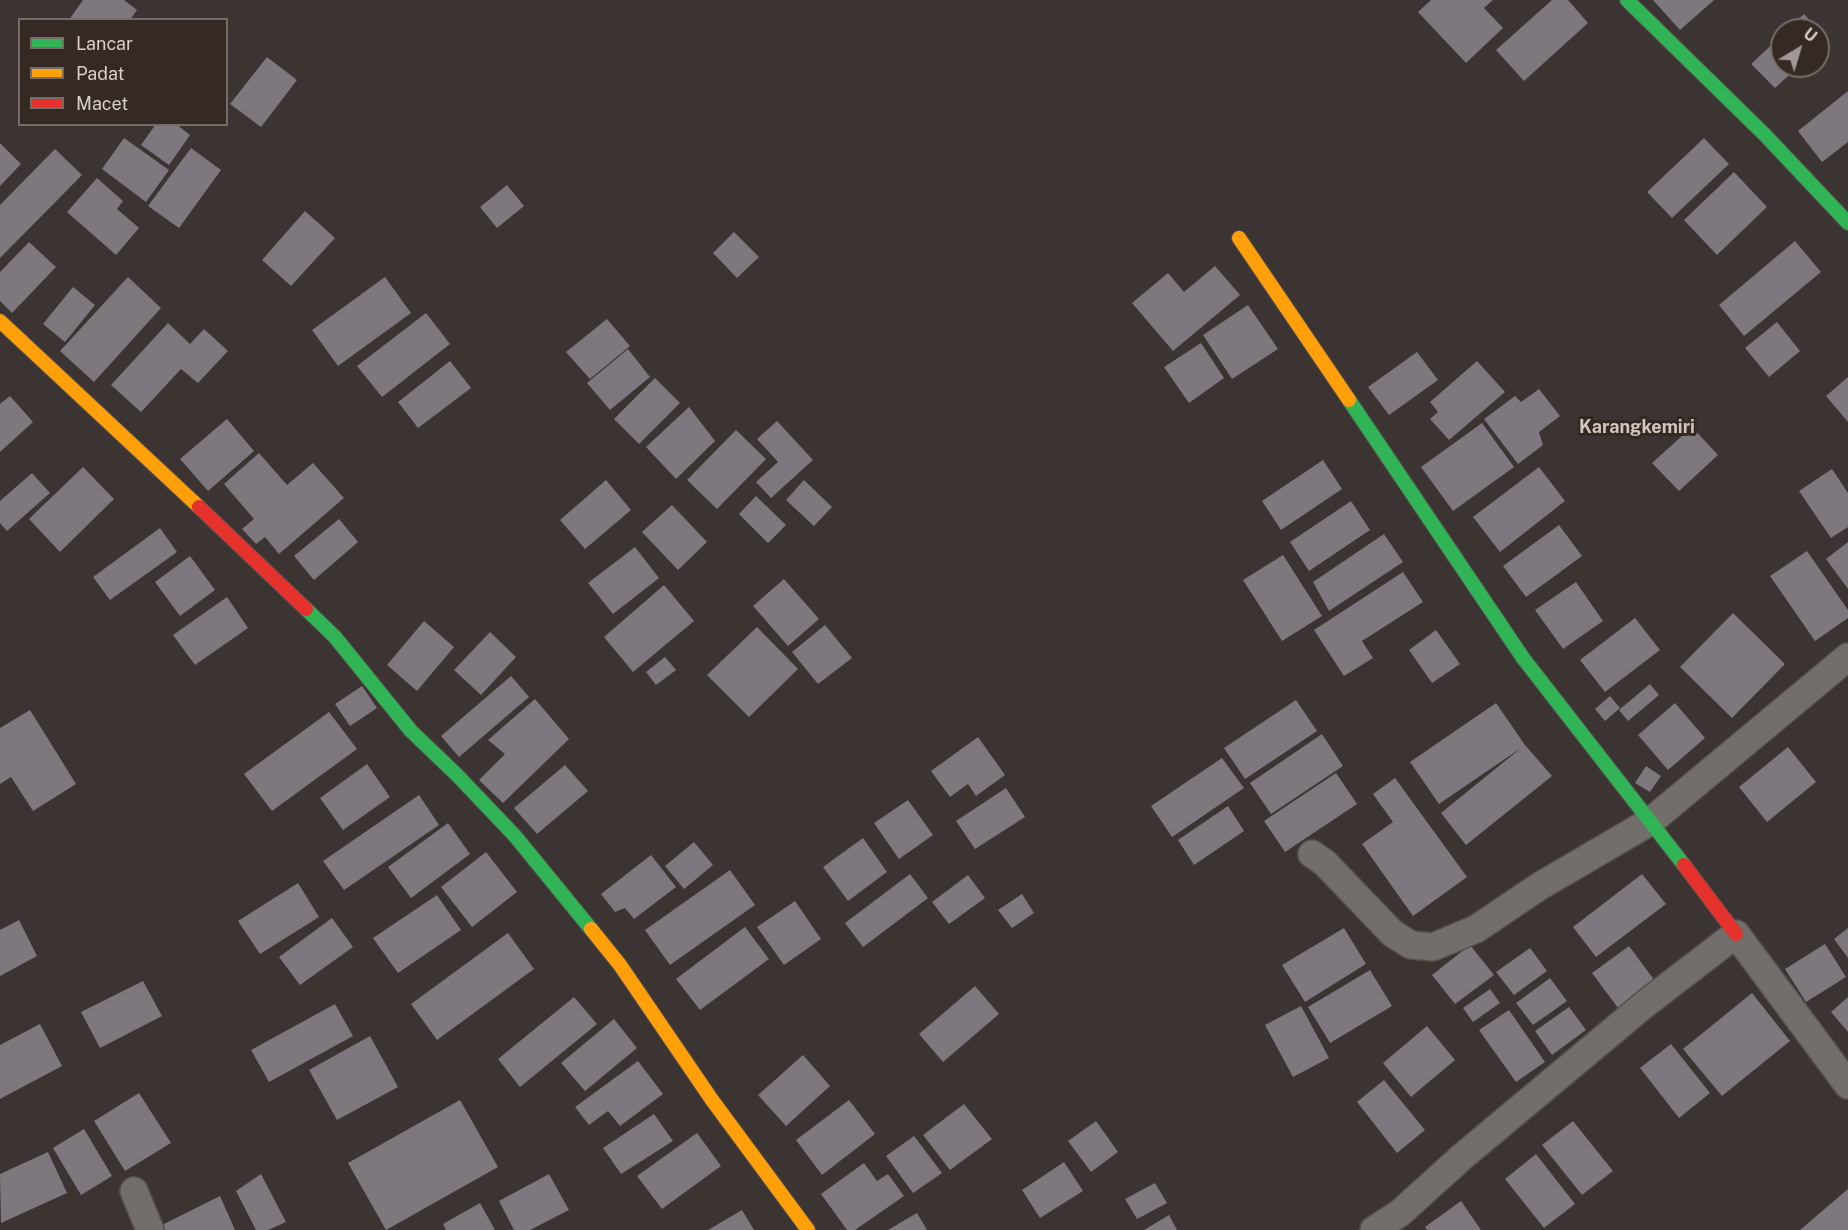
<!DOCTYPE html>
<html>
<head>
<meta charset="utf-8">
<style>
  body { margin:0 }
  #map { position:relative; width:1848px; height:1230px; overflow:hidden; background:#3b3432; font-family:"Public Sans",sans-serif }
  canvas { display:block }
  .legend { position:absolute; left:18px; top:18px; width:210px; height:108px; box-sizing:border-box; background:#352924; border:2px solid #766c68; margin:0; padding:8px 10px; list-style:none; font-size:18px; color:#d8d0cd }
  .legend li { display:flex; align-items:center; gap:12px; height:30px }
  .legend b { width:30px; border:2px solid #766c68 }
  .north { position:absolute; left:1770px; top:18px; width:60px; height:60px; box-sizing:border-box; background:#352924; border:2px solid #766c68; border-radius:50%; rotate:38deg; font-size:16px; font-weight:700; line-height:24px; text-align:center; color:#d8d0cd }
  .north::after { content:''; display:block; margin:auto; width:21px; height:27px; background:#a19997; clip-path:polygon(50% 0,100% 100%,50% 72%,0 100%) }
</style>
</head>
<body>
<div id="map">
<canvas width="1848" height="1230"></canvas>
<ul class="legend">
<li><b style="height:8px;background:#30b455"></b>Lancar</li>
<li><b style="height:8px;background:#ff9f0a"></b>Padat</li>
<li><b style="height:8px;background:#e5322d"></b>Macet</li>
</ul>
<div class="north">U</div>
</div>
<script>
const context = document.querySelector('canvas').getContext('2d');
context.lineJoin = 'round';
function fill(path, color) { context.fillStyle = color; context.fill(path, 'evenodd'); }
const poly = rows => new Path2D(rows.map(r => 'M' + r).join(''));
function strokePath(path, color, width, dash) { context.strokeStyle = color; context.lineWidth = width; context.lineCap = dash ? 'butt' : 'round'; context.setLineDash(dash || []); context.stroke(path); }
function label(font, color, halo, rows, align = 'center') {
  context.font = font + ' "Public Sans",sans-serif'; context.lineWidth = 6; context.setLineDash([]); context.textBaseline = 'middle'; context.strokeStyle = halo; context.fillStyle = color; for (const [text, x, y, turn = 0] of rows) {
    context.save(); context.translate(x, y); context.rotate((+turn || 0) * Math.PI / 180); context.textAlign = isNaN(turn) ? turn : align; if (halo) context.strokeText(text, 0, 0); context.fillText(text, 0, 0); context.restore();
  }
}
fill(poly([
  [83,0,124,0,137,10,130,20,69,20],
  [1431,0,1493,0,1484,8,1503,28,1466,63,1418,12],
  [1552,0,1568,0,1588,23,1524,81,1496,50],
  [1653,0,1714,0,1680,30],
  [1804,14,1827,39,1818,48,1818,30,1787,30],
  [1782,35,1782,66,1799,66,1775,88,1751,64],
  [267,57,297,80,261,127,230,104],
  [1848,91,1848,142,1822,162,1798,131],
  [156,124,176,124,190,135,169,165,141,145],
  [124,138,169,170,146,202,102,169],
  [1704,138,1729,164,1672,218,1647,192],
  [0,143,21,164,0,186],
  [191,148,221,170,179,228,148,206],
  [55,149,82,175,0,258,0,205],
  [1734,172,1767,207,1717,255,1684,220],
  [97,178,123,201,117,209,139,228,116,255,67,212],
  [507,185,524,206,497,228,480,207],
  [305,211,335,238,291,286,262,260],
  [734,232,759,257,737,278,713,253],
  [1795,241,1821,272,1744,336,1719,305],
  [29,242,56,267,12,313,0,301,0,272],
  [1215,266,1240,295,1173,351,1132,303,1168,273,1184,292],
  [128,277,161,308,94,382,60,351],
  [385,277,411,313,338,366,312,330],
  [73,287,95,305,65,342,43,324],
  [1248,305,1278,349,1232,379,1203,335],
  [426,313,450,344,382,397,357,366],
  [607,319,630,346,590,379,566,352],
  [1777,322,1800,351,1769,377,1745,348],
  [168,323,190,344,204,329,228,351,198,383,181,369,141,412,111,385],
  [1201,343,1224,378,1189,403,1164,367],
  [628,349,650,377,610,410,587,383],
  [1417,352,1438,380,1389,415,1368,387],
  [450,361,471,388,418,428,398,402],
  [1477,361,1505,392,1449,440,1430,419,1438,412,1430,402],
  [1848,377,1848,422,1826,396],
  [655,378,680,403,639,444,614,419],
  [1539,389,1560,416,1539,432,1543,445,1518,464,1484,419,1515,396,1521,402],
  [10,396,33,422,0,452,0,404],
  [689,407,715,441,676,479,646,447],
  [227,419,254,451,208,491,180,459],
  [777,421,813,460,771,498,756,482,778,462,757,439],
  [1482,423,1514,467,1453,511,1421,467],
  [1692,427,1718,455,1679,491,1652,463],
  [736,430,766,459,717,509,687,480],
  [259,453,287,485,313,463,344,498,279,554,265,537,256,544,242,529,254,519,224,484],
  [1323,460,1342,489,1281,530,1262,501],
  [83,467,114,499,60,552,29,519],
  [1539,467,1565,501,1500,552,1473,517],
  [1832,469,1848,493,1848,527,1831,538,1799,491],
  [32,473,50,493,7,531,0,523,0,501],
  [606,480,631,510,585,549,560,520],
  [804,480,832,507,814,526,786,500],
  [756,496,786,525,768,543,739,514],
  [1351,501,1370,530,1309,571,1290,542],
  [672,505,707,542,678,570,642,532],
  [339,519,358,542,314,580,294,556],
  [1559,525,1582,556,1526,597,1503,566],
  [160,528,177,552,110,600,93,577],
  [1384,534,1403,562,1329,611,1313,582],
  [1848,542,1848,589,1826,559],
  [635,547,659,578,613,614,588,583],
  [1807,551,1848,610,1848,618,1815,641,1770,576],
  [1283,555,1322,616,1282,641,1243,580],
  [190,556,215,590,180,616,155,582],
  [1403,572,1423,602,1362,641,1373,658,1344,676,1314,630],
  [784,579,819,619,788,646,753,606],
  [1576,582,1603,621,1563,649,1535,610],
  [664,585,694,621,633,672,604,637],
  [227,597,248,628,195,665,173,635],
  [1733,613,1785,664,1732,718,1680,667],
  [1635,618,1660,650,1605,692,1580,660],
  [424,621,454,647,417,691,387,665],
  [825,625,852,658,818,684,792,652],
  [757,627,798,669,749,717,707,675],
  [1436,630,1460,664,1432,683,1409,650],
  [490,632,516,657,481,695,454,670],
  [665,657,676,670,656,685,646,672],
  [511,676,529,697,459,757,441,736],
  [1650,684,1659,695,1628,721,1619,710],
  [362,686,377,708,350,726,335,704],
  [1610,696,1620,708,1605,721,1595,709],
  [535,699,569,739,503,803,479,780,505,754,488,740],
  [1296,700,1317,731,1245,779,1224,748],
  [1496,703,1525,745,1552,776,1466,845,1441,813,1521,748,1439,804,1410,762],
  [1675,703,1705,738,1668,770,1638,735],
  [30,710,76,784,33,811,11,777,0,784,0,728],
  [329,712,357,749,272,811,244,774],
  [1322,734,1343,766,1271,814,1250,783],
  [978,737,1005,775,976,796,968,784,950,797,931,771],
  [1788,747,1816,782,1767,822,1739,787],
  [1222,758,1244,788,1172,837,1151,806],
  [367,764,390,797,343,830,320,798],
  [565,765,588,791,537,834,514,808],
  [1646,766,1661,776,1650,792,1635,783],
  [1336,773,1357,804,1285,852,1264,821],
  [1395,778,1467,877,1413,916,1362,844,1393,822,1373,794],
  [1006,788,1025,817,975,849,956,821],
  [419,795,439,825,344,890,323,861],
  [908,800,933,835,899,859,874,823],
  [1228,806,1244,831,1194,865,1178,840],
  [448,823,470,854,411,898,388,867],
  [863,838,887,872,848,901,823,867],
  [694,842,713,865,684,889,665,866],
  [486,852,517,892,472,927,441,887],
  [651,855,676,887,634,919,625,908,615,912,601,894],
  [730,870,755,905,670,965,645,930],
  [910,874,928,898,863,947,845,923],
  [1642,874,1666,904,1596,957,1573,927],
  [968,875,985,898,949,924,932,902],
  [298,883,319,917,260,954,238,921],
  [1022,894,1034,913,1012,928,998,910],
  [437,895,461,930,398,973,373,938],
  [795,901,821,939,784,965,757,927],
  [332,918,353,947,300,985,279,957],
  [19,920,37,956,0,976,0,930],
  [745,927,769,959,700,1010,676,979],
  [1344,928,1366,964,1305,1002,1282,965],
  [1848,928,1848,958,1834,939],
  [508,933,534,969,437,1040,411,1004],
  [1825,944,1846,977,1806,1002,1785,969],
  [1470,945,1494,975,1455,1004,1432,975],
  [1629,946,1655,981,1618,1008,1592,973],
  [1530,948,1547,971,1514,995,1496,972],
  [1370,970,1392,1006,1330,1043,1308,1007],
  [1550,978,1567,1001,1533,1025,1516,1003],
  [143,981,162,1016,100,1048,81,1012],
  [975,986,999,1014,943,1062,919,1034],
  [1490,989,1500,1003,1473,1022,1463,1008],
  [1752,993,1790,1041,1722,1096,1683,1049],
  [574,997,597,1024,520,1087,498,1059],
  [1848,997,1848,1032,1831,1012],
  [335,1004,353,1036,269,1082,251,1050],
  [1301,1006,1329,1058,1293,1077,1265,1025],
  [1569,1007,1586,1030,1552,1055,1535,1031],
  [1509,1010,1545,1062,1516,1082,1479,1030],
  [614,1019,637,1048,585,1091,561,1063],
  [40,1024,62,1066,0,1099,0,1045],
  [1427,1026,1455,1060,1411,1097,1383,1063],
  [370,1036,398,1087,337,1120,309,1070],
  [1671,1044,1710,1093,1679,1118,1640,1068],
  [803,1055,830,1086,786,1126,758,1095],
  [638,1061,663,1094,620,1126,608,1111,589,1125,575,1107],
  [1384,1080,1425,1130,1397,1153,1357,1102],
  [139,1093,171,1143,125,1171,94,1121],
  [460,1100,498,1167,386,1230,348,1163],
  [849,1100,875,1134,822,1175,796,1140],
  [964,1104,992,1139,950,1170,923,1135],
  [654,1114,673,1141,621,1174,603,1148],
  [1096,1121,1118,1152,1091,1172,1068,1141],
  [1573,1121,1613,1171,1582,1195,1542,1145],
  [84,1129,112,1176,81,1195,53,1148],
  [697,1133,721,1166,662,1209,637,1176],
  [914,1136,942,1173,913,1193,886,1156],
  [48,1152,67,1193,1,1223,0,1174],
  [1536,1154,1575,1204,1544,1228,1505,1179],
  [1064,1162,1083,1191,1040,1218,1022,1190],
  [864,1163,877,1181,888,1174,904,1196,855,1230,847,1230,821,1194],
  [261,1174,286,1222,268,1230,256,1230,236,1191],
  [549,1174,569,1210,530,1230,514,1230,499,1201],
  [1155,1183,1167,1203,1137,1219,1125,1199],
  [1848,1189,1848,1230,1800,1230],
  [220,1196,235,1230,164,1230,162,1225],
  [1461,1201,1481,1230,1427,1230,1425,1227],
  [480,1203,495,1230,446,1230,443,1224],
  [742,1210,754,1230,708,1230],
  [917,1213,927,1230,888,1230],
  [1169,1215,1177,1230,1144,1230]
]), '#7e777e');
const street = poly([
  [1312,854,1325,863,1392,933,1411,945,1433,947,1476,929,1540,886,1651,821,1848,657],
  [134,1191,150,1230],
  [1374,1230,1400,1213,1463,1156,1645,1004,1736,934,1848,1085]
]);
const fast = poly([
  [1627,0,1765,135,1848,223],
  [1349,400,1523,658,1684,865],
  [306,609,335,637,411,731,457,775,515,836,591,929]
]);
const slow = poly([
  [1239,238,1349,400],
  [0,321,199,507],
  [591,929,620,965,712,1100,808,1230]
]);
const jam = poly([
  [199,507,306,609],
  [1684,865,1736,934]
]);
strokePath(street, '#55504d', 30);
strokePath(fast, '#55504d', 16);
strokePath(slow, '#55504d', 16);
strokePath(jam, '#55504d', 16);
strokePath(street, '#726e6c', 27);
strokePath(fast, '#30b455', 14);
strokePath(slow, '#ff9f0a', 14);
strokePath(jam, '#e5322d', 14);
label('bold 18px', '#d3c4be', '#352924', [
  ["Karangkemiri",1637,427]
]);
</script>
</body>
</html>
